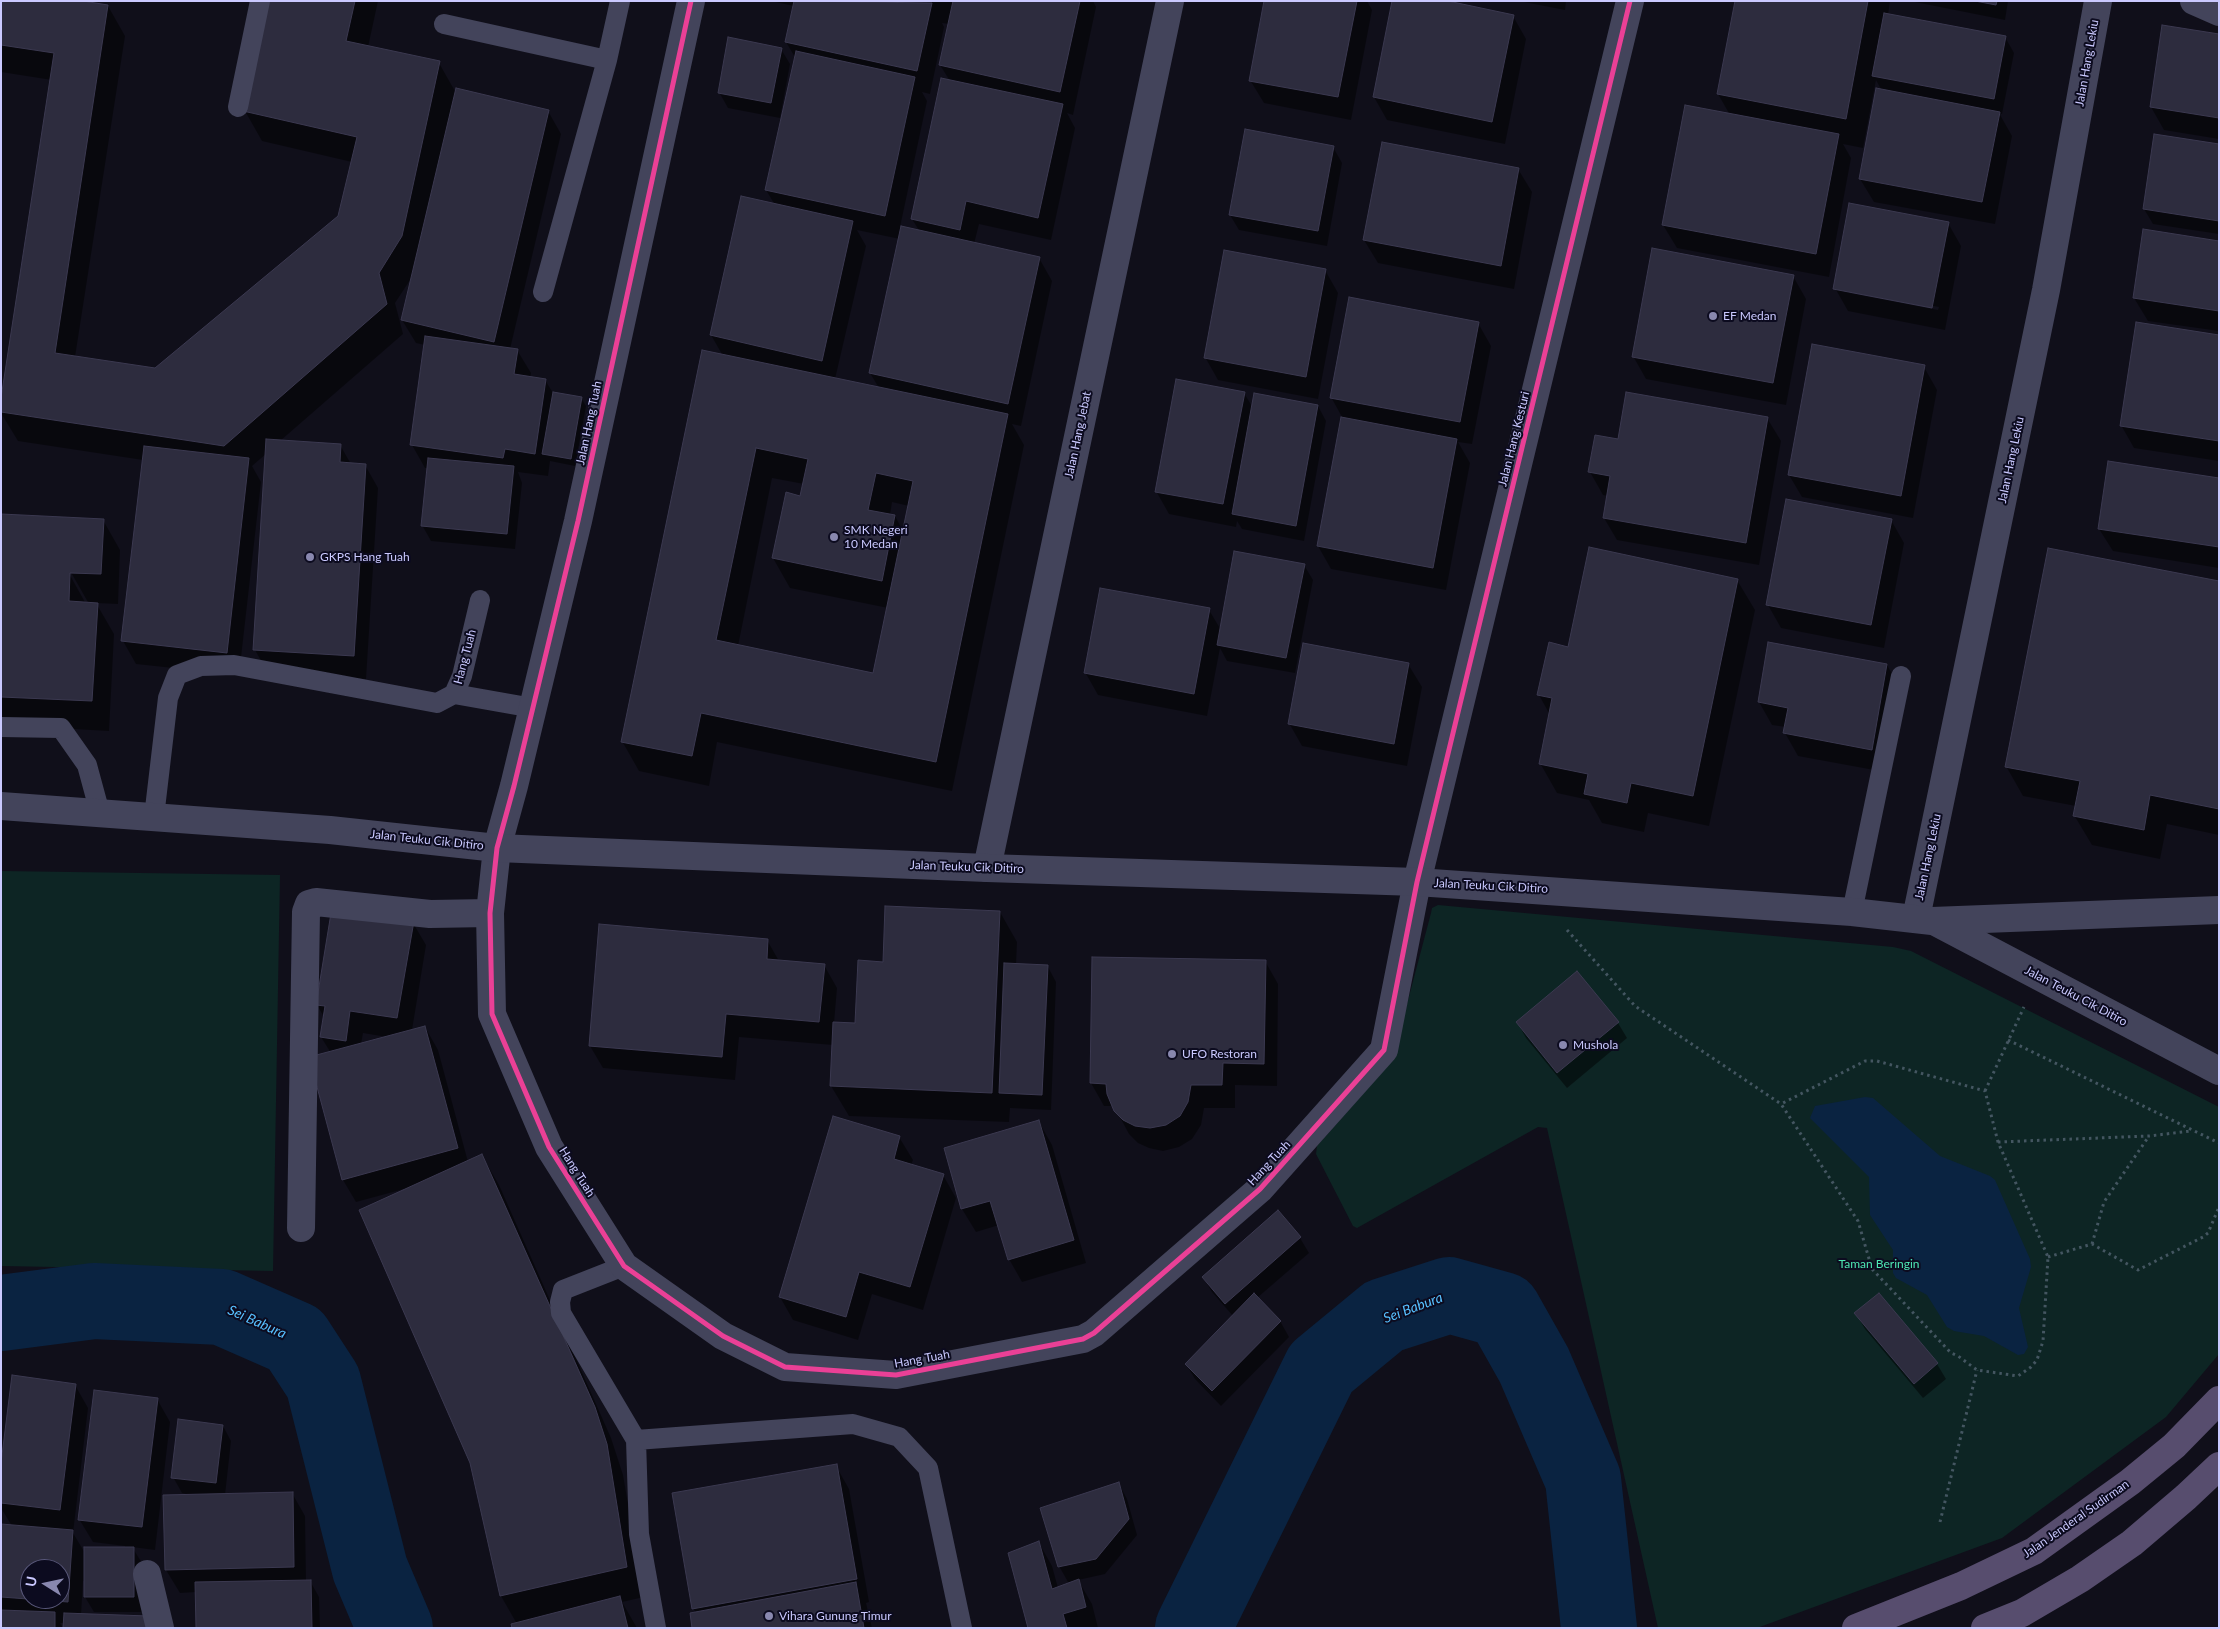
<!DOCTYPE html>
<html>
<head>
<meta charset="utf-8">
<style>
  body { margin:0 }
  #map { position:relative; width:2220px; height:1629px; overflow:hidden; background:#100f1a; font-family:Lato,sans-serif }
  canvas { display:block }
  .frame { position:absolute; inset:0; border:2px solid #cac9ff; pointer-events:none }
  .north { position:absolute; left:20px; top:1559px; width:50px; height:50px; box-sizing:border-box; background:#0c0b1f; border:1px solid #585779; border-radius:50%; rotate:280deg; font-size:14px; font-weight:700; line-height:20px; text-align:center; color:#cac9ff }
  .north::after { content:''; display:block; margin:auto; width:18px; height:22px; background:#8988af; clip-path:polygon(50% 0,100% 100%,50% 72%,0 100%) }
</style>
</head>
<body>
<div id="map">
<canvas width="2220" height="1629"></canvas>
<div class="frame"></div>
<div class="north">U</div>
</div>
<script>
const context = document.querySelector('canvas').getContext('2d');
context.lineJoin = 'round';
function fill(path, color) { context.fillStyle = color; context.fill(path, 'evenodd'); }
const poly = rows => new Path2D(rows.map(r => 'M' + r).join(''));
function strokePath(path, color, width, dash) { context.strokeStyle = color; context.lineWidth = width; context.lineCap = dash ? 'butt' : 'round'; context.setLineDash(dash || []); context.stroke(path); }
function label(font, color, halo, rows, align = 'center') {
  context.font = font + ' Lato,sans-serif'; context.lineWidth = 4; context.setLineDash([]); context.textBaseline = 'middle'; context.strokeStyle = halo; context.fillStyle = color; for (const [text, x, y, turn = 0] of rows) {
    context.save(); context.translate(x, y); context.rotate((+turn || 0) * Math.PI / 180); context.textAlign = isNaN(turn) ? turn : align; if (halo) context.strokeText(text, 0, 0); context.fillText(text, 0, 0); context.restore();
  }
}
fill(poly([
  [1,871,280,875,273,1271,1,1266],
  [1438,905,1893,947,1911,951,2219,1107,2219,1354,2166,1417,2002,1538,1757,1628,1658,1628,1547,1128,1538,1127,1357,1228,1353,1226,1316,1154,1317,1146,1392,1061,1431,913,1432,908]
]), '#0d2524');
fill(poly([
  [1865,1097,1873,1098,1940,1156,1990,1176,1995,1180,2030,1259,2031,1267,2019,1308,2028,1347,2024,1354,2018,1355,1984,1336,1954,1331,1947,1327,1927,1295,1896,1278,1893,1273,1893,1250,1870,1215,1869,1177,1810,1118,1815,1106]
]), '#0a2341');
fill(poly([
  [1,1,108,6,125,36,75,357,156,370,339,217,352,162,262,141,245,111,269,1,378,1,368,47,439,63,456,93,548,111,561,134,510,349,517,350,531,373,530,378,545,380,553,393,581,398,586,406,575,466,550,461,548,476,518,472,522,483,515,549,431,541,422,525,428,468,425,468,412,445,425,345,416,343,402,320,412,277,395,303,403,334,280,441,340,445,351,464,365,465,378,488,366,679,268,673,255,650,267,453,252,466,261,482,239,675,136,664,123,641,143,460,18,441,1,413,52,80,1,72],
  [771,1,1093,1,1096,7,1073,115,1067,113,1075,128,1051,240,979,224,974,244,1039,258,1052,281,1021,426,1012,424,1024,445,952,791,717,742,709,786,639,771,622,741,723,356,711,335,775,205,766,190,796,59,786,42,794,6],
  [942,23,949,24,940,65,950,81,912,219,920,232,900,227,927,101,922,92,930,94,944,27],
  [857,230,900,239,870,373,879,388,835,379,866,246],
  [772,478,804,484,801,497,773,558,790,588,888,608,874,674,738,646],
  [892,502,909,506,904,533,895,516,890,515],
  [1265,1,1367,1,1372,10,1351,120,1264,103,1250,80],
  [1393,1,1513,16,1526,39,1505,144,1387,120,1374,97],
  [1519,1,1566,1,1565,10],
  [1736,1,1890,1,1888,15,2005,37,2014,53,2002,114,1999,113,2012,136,1995,224,1874,202,1860,179,1882,91,1876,80,1863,148,1843,144,1851,158,1829,277,1677,248,1663,225,1730,115,1718,94],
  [1910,1,2008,1,2005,20],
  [2219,35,2219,139,2164,130,2151,107],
  [781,49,790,64,780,118,728,108,719,92],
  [2219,145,2219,234,2153,224,2144,209],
  [1333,147,1342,163,1327,246,1239,230,1230,215],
  [1518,169,1532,192,1514,289,1378,263,1364,240],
  [1948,223,1961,246,1945,330,1848,311,1835,288],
  [1850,290,1939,307,1938,310,1850,293],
  [2219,242,2219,331,2148,321,2134,298],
  [1325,270,1338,293,1318,399,1218,380,1205,357],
  [1793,276,1806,299,1786,405,1646,379,1633,356],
  [1478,323,1491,346,1472,444,1458,442,1470,463,1446,590,1331,569,1318,546,1342,417,1331,397],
  [2219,336,2219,461,2134,448,2121,425],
  [1924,367,1937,390,1913,518,1802,497,1789,475],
  [1244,393,1253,408,1318,406,1326,421,1304,541,1242,529,1237,521,1236,527,1169,514,1156,491],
  [1767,418,1781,441,1759,565,1617,540,1604,518,1608,496,1603,495,1590,472,1619,441],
  [2219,479,2219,568,2113,551,2099,529],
  [1,515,103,520,120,550,118,604,96,603,114,634,109,731,1,725],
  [68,567,89,604,86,604,66,568],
  [1891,520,1904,543,1884,648,1781,628,1768,605],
  [1304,565,1313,580,1295,673,1227,661,1220,648,1207,716,1098,695,1085,672,1209,610,1221,630],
  [1737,580,1755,610,1709,826,1648,813,1644,832,1602,823,1589,800,1557,793,1540,763,1550,715,1539,695,1569,648],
  [2219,582,2219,835,2167,824,2160,859,2092,845,2074,815,2076,806,2023,796,2006,766],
  [1408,664,1422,687,1407,766,1302,746,1289,723],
  [1887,665,1900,688,1885,772,1798,756,1785,733,1786,727,1772,725,1759,702],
  [1000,912,1017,942,1016,965,1048,967,1056,982,1051,1110,1010,1108,1009,1122,849,1116,831,1086,833,1045,739,1037,735,1080,603,1068,590,1046,767,940,779,961,824,965,837,988,834,1023,856,1024,884,963],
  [413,923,426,945,412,1030,425,1027,438,1050,468,1162,482,1156,499,1185,611,1438,623,1475,644,1597,622,1602,637,1628,513,1628,517,1624,501,1596,472,1462,404,1189,356,1202,343,1180,331,1053,321,1037,324,1017,317,1005],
  [363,1033,387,1037,361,1044],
  [1094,958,1265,961,1278,984,1277,1086,1235,1085,1235,1108,1204,1108,1201,1125,1192,1139,1179,1147,1163,1151,1149,1148,1138,1143,1129,1134,1114,1106,1104,1106,1091,1083],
  [1517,1022,1618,1023,1627,1038,1567,1088,1526,1038],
  [1039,1122,1052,1145,1086,1263,1022,1282,1009,1259,999,1225,976,1232,962,1209,945,1149],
  [899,1137,913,1160,911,1165,943,1175,956,1198,923,1310,872,1294,858,1340,793,1320,780,1297],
  [1300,1238,1309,1253,1257,1298,1280,1321,1289,1337,1221,1406,1195,1379,1186,1364,1233,1316,1212,1292,1203,1277],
  [1856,1314,1937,1364,1946,1379,1923,1398,1865,1329],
  [75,1385,88,1408,73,1533,85,1553,125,1548,125,1546,93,1542,79,1519,157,1399,170,1422,155,1550,132,1547,142,1563,142,1612,94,1612,85,1597,85,1581,83,1581,81,1615,65,1623,60,1623,63,1628,1,1628,1,1526,12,1526,1,1508,1,1473],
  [30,1569,60,1569,60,1599,30,1599],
  [223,1426,231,1441,225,1495,292,1493,305,1516,306,1581,310,1581,319,1597,320,1628,197,1628,196,1592,180,1593,166,1570,190,1495,182,1493,173,1477],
  [836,1466,849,1489,869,1602,866,1603,872,1628,693,1628,696,1613,693,1608],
  [1119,1484,1127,1499,1137,1535,1105,1574,1078,1580,1092,1604,1098,1628,1030,1628,1039,1543,1052,1566,1058,1588,1075,1582,1068,1582,1059,1566]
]), '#0007');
strokePath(poly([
  [1,1313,94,1301,222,1307,295,1339,323,1382,370,1569,395,1628],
  [1193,1628,1321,1368,1384,1316,1449,1295,1503,1310,1534,1365,1583,1479,1599,1628]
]), '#0a2341', 76);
const building = poly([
  [1,1,83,1,108,5,55,353,155,368,338,216,357,137,243,111,268,1,355,1,346,41,440,61,402,236,379,273,387,304,224,446,1,412,1,398,54,53,1,45,1,1],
  [794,1,932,3,917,71,785,42,794,1],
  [953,1,1080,1,1060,92,939,65,953,1],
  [1264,1,1357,1,1338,97,1249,81,1264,1],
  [1392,1,1448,1,1514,15,1492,122,1373,97,1392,1],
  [1735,1,1868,1,1846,119,1717,94,1735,1],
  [1975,1,1997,1,1996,5,1975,1],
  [1884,13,2006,36,1994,99,1872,76,1884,13],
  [2162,25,2219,34,2219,118,2150,107,2162,25],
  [728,37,782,48,771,103,718,93,728,37],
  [796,51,915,77,885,216,765,190,796,51],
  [941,78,1063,104,1038,218,966,201,960,230,911,219,941,78],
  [456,88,549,110,494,342,401,320,456,88],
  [1876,88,2000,112,1982,202,1859,179,1876,88],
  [1685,105,1839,134,1816,254,1662,225,1685,105],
  [1245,129,1334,146,1318,231,1229,215,1245,129],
  [2154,134,2219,144,2219,221,2143,209,2154,134],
  [1382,142,1519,168,1501,266,1363,240,1382,142],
  [741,196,853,221,822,361,710,335,741,196],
  [1849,203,1949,222,1932,308,1833,289,1849,203],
  [901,226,1040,257,1008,404,869,373,901,226],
  [2143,229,2219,241,2219,311,2133,298,2143,229],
  [1652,248,1794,275,1773,383,1632,357,1652,248],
  [1224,250,1326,269,1306,377,1204,358,1224,250],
  [1349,297,1479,322,1460,422,1330,398,1349,297],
  [2136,322,2219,335,2219,441,2120,426,2136,322],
  [425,336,518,349,514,374,546,379,535,454,505,449,503,458,410,445,425,336],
  [1812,344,1925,365,1901,496,1788,475,1812,344],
  [702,350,1008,414,936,762,701,713,692,756,621,742,702,350],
  [756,448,808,459,800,496,786,492,772,558,882,581,895,515,868,510,876,473,913,481,873,673,716,640,756,448],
  [1176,379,1245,392,1223,504,1155,492,1176,379],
  [553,392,582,397,571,459,542,454,553,392],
  [1626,392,1768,417,1746,543,1603,518,1610,476,1588,472,1595,435,1618,439,1626,392],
  [1254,393,1318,405,1296,526,1232,514,1254,393],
  [1341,417,1457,439,1433,568,1317,546,1341,417],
  [266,439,341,444,340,462,366,464,354,656,253,650,266,439],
  [144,446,249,458,227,653,121,641,144,446],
  [428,458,514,466,507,534,421,526,428,458],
  [2108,461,2219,478,2219,547,2098,529,2108,461],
  [1786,499,1892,519,1871,625,1766,605,1786,499],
  [1,514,104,519,101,574,70,573,69,601,98,603,92,701,1,697,1,514],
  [1589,547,1738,579,1693,796,1631,783,1627,803,1584,794,1588,774,1539,764,1552,698,1537,695,1549,642,1568,647,1589,547],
  [2048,548,2219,581,2219,809,2150,795,2144,830,2073,816,2080,781,2005,767,2048,548],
  [1234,551,1305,564,1286,658,1217,645,1234,551],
  [1100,588,1210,608,1194,694,1084,673,1100,588],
  [1768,642,1887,664,1872,750,1783,733,1788,708,1758,702,1768,642],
  [1303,643,1409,663,1394,744,1288,724,1303,643],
  [885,906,1000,911,992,1093,830,1086,833,1022,855,1023,858,960,883,962,885,906],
  [332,907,414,921,397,1018,350,1011,346,1041,320,1037,325,1006,316,1005,332,907],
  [599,924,768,939,767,959,825,964,819,1022,726,1014,722,1057,589,1046,599,924],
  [1092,957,1266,960,1264,1064,1223,1063,1222,1085,1191,1085,1188,1102,1180,1116,1166,1125,1150,1128,1135,1126,1123,1120,1114,1111,1107,1094,1106,1084,1090,1083,1092,957],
  [1004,963,1048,965,1042,1095,999,1093,1004,963],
  [1577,971,1619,1022,1557,1073,1516,1022,1577,971],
  [425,1026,458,1148,342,1180,309,1057,425,1026],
  [833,1116,900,1136,894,1159,944,1174,910,1287,859,1272,846,1317,779,1297,833,1116],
  [1039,1120,1074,1240,1008,1260,990,1201,961,1209,944,1148,1039,1120],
  [482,1154,595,1407,607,1444,627,1567,500,1596,470,1463,359,1210,482,1154],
  [1278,1210,1301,1237,1225,1304,1202,1277,1278,1210],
  [1254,1293,1281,1321,1212,1391,1185,1364,1254,1293],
  [1879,1293,1938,1363,1914,1384,1854,1313,1879,1293],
  [12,1375,76,1384,60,1510,1,1503,1,1463,12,1375],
  [94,1390,158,1398,142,1527,78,1520,94,1390],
  [178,1419,223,1425,216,1483,171,1478,178,1419],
  [837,1464,857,1579,692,1609,672,1493,837,1464],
  [1119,1482,1129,1519,1096,1559,1058,1567,1040,1508,1119,1482],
  [293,1492,294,1567,165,1570,163,1495,293,1492],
  [1,1524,73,1530,68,1602,1,1597,1,1524],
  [30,1569,60,1569,60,1599,30,1599,30,1569],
  [1039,1541,1052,1589,1079,1579,1086,1607,1063,1614,1067,1628,1028,1628,1008,1553,1039,1541],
  [84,1547,134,1547,134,1597,84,1597,84,1547],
  [311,1580,312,1628,196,1628,195,1582,311,1580],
  [856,1582,864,1628,692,1628,690,1613,856,1582],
  [620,1596,628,1628,512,1628,511,1624,620,1596],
  [1,1610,55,1612,55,1628,1,1628,1,1610],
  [64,1613,148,1616,147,1628,63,1628,64,1613]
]);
fill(building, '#2d2c3e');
strokePath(building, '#3b3950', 1);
strokePath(poly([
  [1567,930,1635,1006,1781,1104,1858,1221,1872,1269,1951,1353,1958,1356,1977,1370,2018,1376,2031,1367,2037,1360,2043,1341,2048,1257,1998,1142,1985,1091,1877,1061,1865,1061,1781,1104],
  [2008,1040,2219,1143],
  [1985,1091,2024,1007],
  [1998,1142,2149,1136,2191,1131],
  [2092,1244,2104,1202,2149,1136],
  [2048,1257,2092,1244,2138,1270,2203,1237,2208,1233,2219,1207],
  [1940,1522,1977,1370]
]), '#445661', 3, [2.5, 4]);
strokePath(poly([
  [444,24,607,60],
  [238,107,260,1],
  [543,292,607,60,620,1],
  [480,600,462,676,454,694,533,708],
  [1,727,61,728,87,765,100,813],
  [154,817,168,698,177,675,201,666,234,665,437,703,454,694],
  [1852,912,1901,676],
  [624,1266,563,1290,560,1302,561,1313,636,1440,639,1534,656,1628],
  [636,1440,853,1424,899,1437,928,1468,962,1628]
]), '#43445b', 20);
strokePath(poly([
  [691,1,578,521,514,786,497,848,490,913,492,1014,549,1147,624,1266,723,1336,785,1367,896,1375,1083,1339,1094,1333,1260,1189,1384,1050,1417,882,1630,1],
  [2194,1,2219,12],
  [987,868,1170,1],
  [1916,918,2046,290,2098,1],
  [301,1228,306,912,309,904,316,902,430,914,490,913],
  [147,1574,160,1628]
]), '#43445b', 28);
strokePath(poly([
  [1,806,330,830,497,848,987,868,1417,882,1852,912,1932,921,2219,910],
  [1934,921,2219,1071]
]), '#43445b', 28);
strokePath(poly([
  [1856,1628,1961,1586,2034,1551,2130,1482,2174,1446,2219,1400],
  [1985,1628,2022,1613,2080,1579,2132,1543,2186,1497,2219,1466]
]), '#574d6e', 28);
strokePath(poly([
  [691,1,578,521,514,786,497,848,490,913,492,1014,549,1147,624,1266,723,1336,785,1367,896,1375,1083,1339,1094,1333,1260,1189,1384,1050,1417,882,1630,1]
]), '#ea4096', 5);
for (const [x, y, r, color] of [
  [1713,316,5,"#8988af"],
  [834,537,5,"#8988af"],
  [310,557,5,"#8988af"],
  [1563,1045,5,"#8988af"],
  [1172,1054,5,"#8988af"],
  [769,1616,5,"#8988af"]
]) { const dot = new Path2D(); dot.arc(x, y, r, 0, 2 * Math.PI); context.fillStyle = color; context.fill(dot); strokePath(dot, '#0c0b1f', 2); }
label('12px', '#cac9ff', '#0c0b1f', [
  ["Jalan Hang Lekiu",2087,63,-80],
  ["Jalan Hang Tuah",589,423,-78],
  ["Jalan Hang Jebat",1078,435,-78],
  ["Jalan Hang Kesturi",1514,439,-76],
  ["Jalan Hang Lekiu",2011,460,-78],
  ["Hang Tuah",465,657,-75],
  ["Jalan Teuku Cik Ditiro",427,840,6],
  ["Jalan Hang Lekiu",1928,857,-78],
  ["Jalan Teuku Cik Ditiro",967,867,2],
  ["Jalan Teuku Cik Ditiro",1491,886,3],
  ["Jalan Teuku Cik Ditiro",2076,996,28],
  ["Hang Tuah",1269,1163,-47],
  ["Hang Tuah",577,1172,58],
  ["Hang Tuah",922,1359,-10],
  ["Jalan Jenderal Sudirman",2076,1519,-35]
]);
label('12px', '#cac9ff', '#0c0b1f', [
  ["EF Medan",1723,316],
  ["SMK Negeri",844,530],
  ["10 Medan",844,544],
  ["GKPS Hang Tuah",320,557],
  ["Mushola",1573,1045],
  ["UFO Restoran",1182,1054],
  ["Vihara Gunung Timur",779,1616]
], 'left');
label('12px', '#4de6b3', '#0c0b1f', [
  ["Taman Beringin",1879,1264]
]);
label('italic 14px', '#57c0ff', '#0c0b1f', [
  ["Sei Babura",1413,1308,-21],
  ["Sei Babura",257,1322,24]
]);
</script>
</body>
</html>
